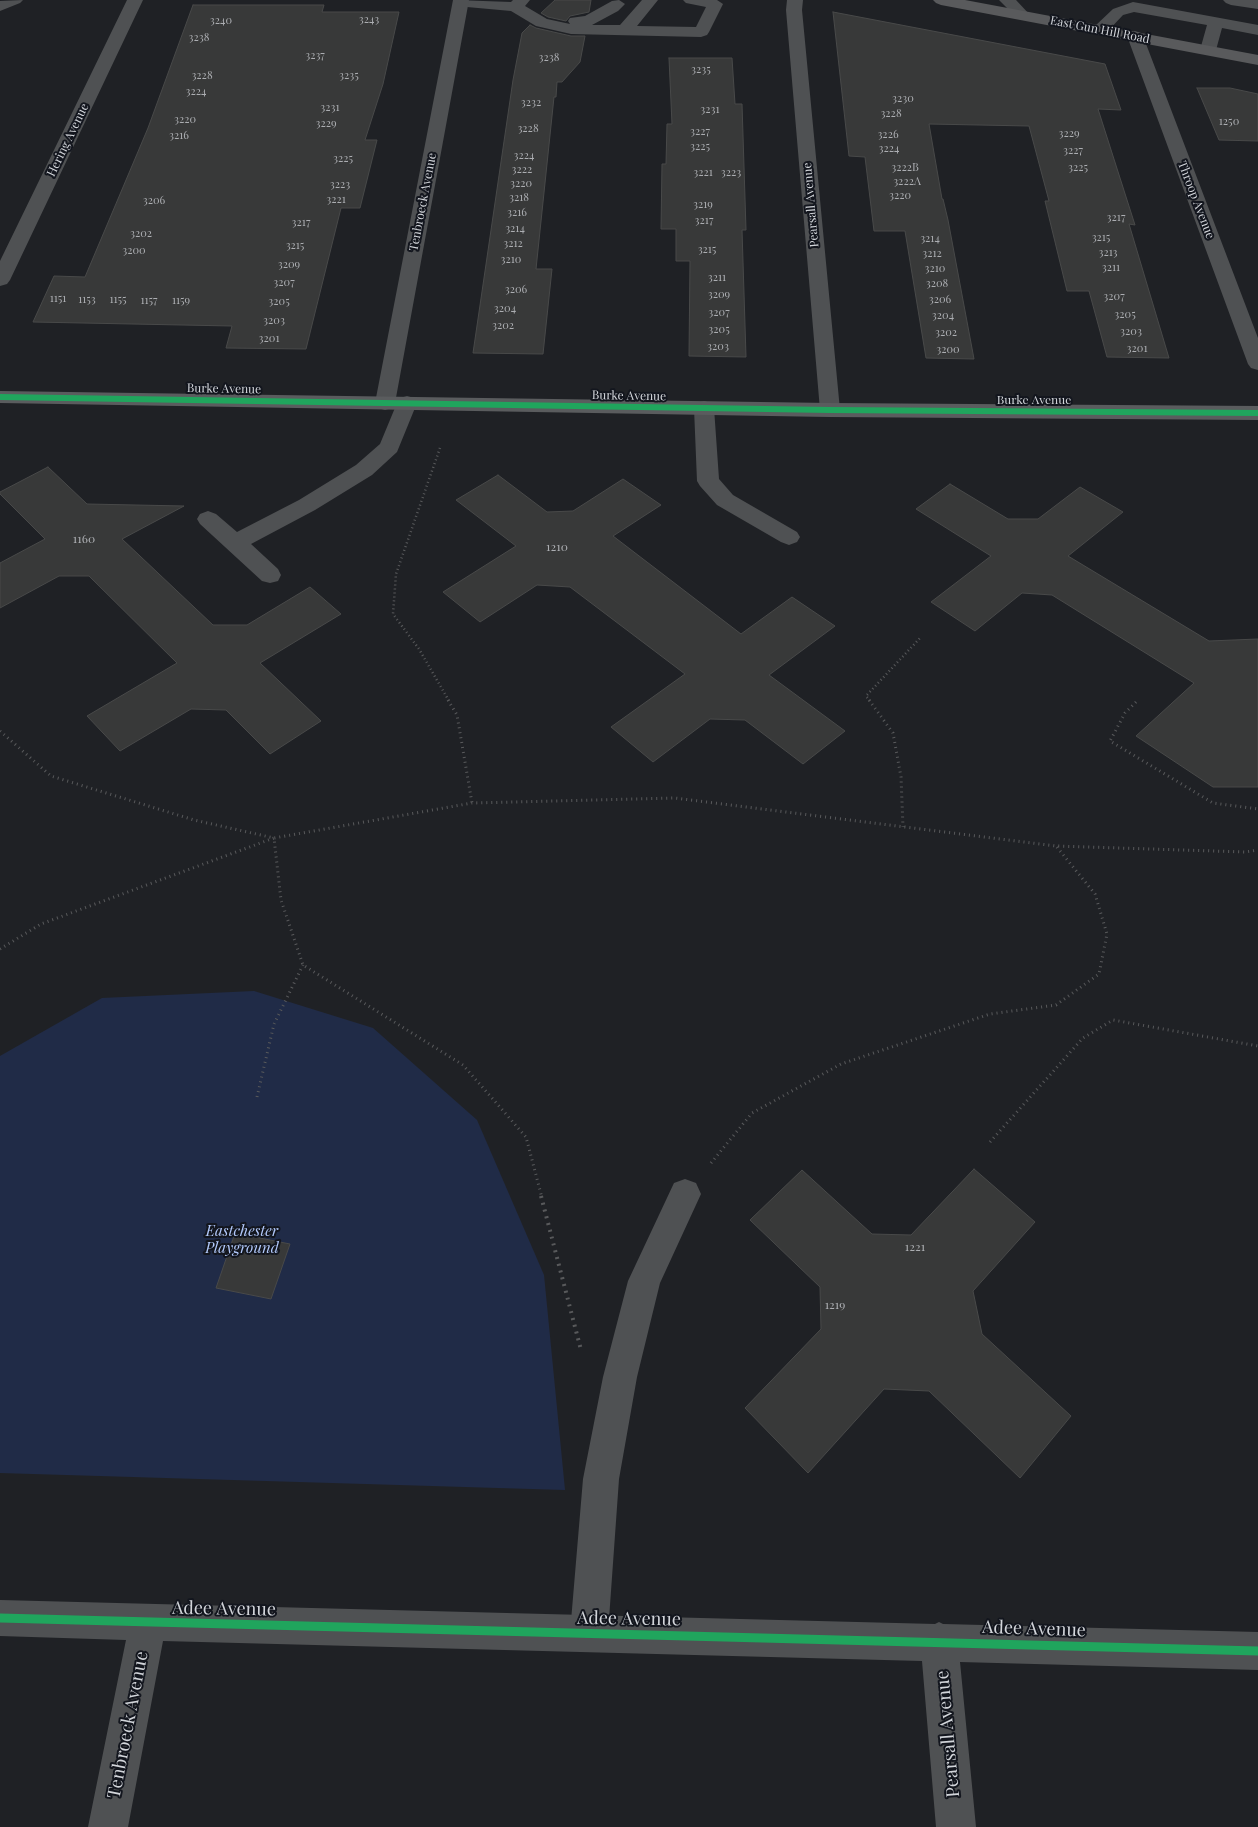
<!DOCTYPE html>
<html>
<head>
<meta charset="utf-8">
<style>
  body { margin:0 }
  canvas { display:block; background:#1f2125 }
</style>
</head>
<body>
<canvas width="1258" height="1827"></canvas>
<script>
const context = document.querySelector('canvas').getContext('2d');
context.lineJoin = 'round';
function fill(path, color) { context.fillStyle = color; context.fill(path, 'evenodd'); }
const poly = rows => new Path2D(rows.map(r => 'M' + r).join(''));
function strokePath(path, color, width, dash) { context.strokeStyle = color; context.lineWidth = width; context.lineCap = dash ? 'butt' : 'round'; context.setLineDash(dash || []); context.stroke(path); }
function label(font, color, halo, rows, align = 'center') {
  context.font = font + ' "Playfair Display",serif'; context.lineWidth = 4; context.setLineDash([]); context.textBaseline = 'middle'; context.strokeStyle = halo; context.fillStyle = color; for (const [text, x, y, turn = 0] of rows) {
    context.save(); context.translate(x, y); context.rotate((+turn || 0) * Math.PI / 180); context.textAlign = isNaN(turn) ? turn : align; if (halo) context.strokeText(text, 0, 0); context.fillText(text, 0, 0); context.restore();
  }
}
fill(poly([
  [254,991,373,1028,477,1120,544,1275,565,1490,0,1473,0,1056,102,998]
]), '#202b47');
const building = poly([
  [555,0,591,0,589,12,570,16,566,21,548,17,541,13,555,0],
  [193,5,324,5,322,12,399,12,383,84,365,140,377,140,360,208,341,208,306,349,226,348,232,326,33,322,54,276,85,277,148,128,193,5],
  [833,12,1105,64,1121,110,1098,109,1135,225,1129,224,1169,358,1107,357,1089,291,1067,291,1045,201,1049,201,1029,126,929,124,942,199,943,199,948,220,974,359,926,358,905,231,874,231,865,157,849,156,833,12],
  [530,25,536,28,571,36,585,36,580,62,562,82,557,82,556,97,554,97,536,269,552,269,543,354,473,353,513,80,522,33,530,25],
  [669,58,732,58,735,104,742,104,746,230,742,230,746,357,689,356,690,261,676,261,676,229,661,229,662,164,666,164,667,124,672,124,669,58],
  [1197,88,1230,88,1258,94,1258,141,1219,140,1197,88],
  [48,467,87,504,184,506,122,539,213,625,247,625,310,587,341,614,260,663,321,721,270,754,226,710,191,709,120,751,87,716,177,663,89,576,59,576,0,608,0,563,45,539,0,494,0,492,48,467],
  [498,475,547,512,573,511,623,479,661,505,613,536,741,634,792,597,835,626,769,675,845,731,803,764,745,720,710,719,653,762,611,727,685,674,570,587,537,585,480,622,443,592,516,546,456,500,498,475],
  [950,484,1008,519,1038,519,1080,487,1123,512,1068,556,1209,641,1258,639,1258,787,1213,787,1136,736,1194,683,1052,595,1022,593,975,631,931,602,991,556,916,509,950,484],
  [974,1169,1035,1222,973,1291,982,1334,1071,1416,1020,1478,929,1391,884,1389,808,1473,745,1408,821,1329,820,1287,750,1220,802,1170,872,1234,911,1235,974,1169],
  [235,1233,290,1244,271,1299,216,1288,235,1233]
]);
fill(building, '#383939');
strokePath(building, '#484949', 1);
strokePath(poly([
  [440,448,396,574,393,614,419,649,449,701],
  [870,701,866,696,921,637]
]), '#58595b', 2.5, [1, 3]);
strokePath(poly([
  [448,700,457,715,472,803],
  [869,700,893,733,901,777,903,827],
  [1136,702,1125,713,1110,741,1213,803,1258,809],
  [0,731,51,776,194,820,274,838,472,803,675,798,1056,846,1245,852,1258,850],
  [0,949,41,924,274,838,281,900,303,965,463,1065,526,1137,542,1198],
  [257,1097,274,1024,303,965],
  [990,1142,1083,1038,1113,1020,1258,1046],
  [711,1163,752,1113,841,1064,990,1014,1056,1005,1099,974,1107,934,1095,894,1056,846]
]), '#58595b', 3, [1, 4]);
strokePath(poly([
  [541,1196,581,1350]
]), '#58595b', 4, [2, 5]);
fill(poly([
  [23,0,20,3,0,11,0,1,23,0],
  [455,0,511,2,513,0,530,0,525,6,547,19,570,24,568,21,570,18,585,16,612,1,619,0,625,4,618,11,592,25,620,25,642,0,658,0,637,26,696,27,706,7,686,3,683,0,717,0,723,4,709,32,707,35,701,37,571,34,536,26,511,11,456,6,453,3,455,0],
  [1223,0,1258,0,1258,9,1231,5,1226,3,1223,0],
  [1133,2,1258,25,1258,35,1222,28,1216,50,1214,53,1208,55,1202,53,1200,50,1207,25,1134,12,1123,15,1106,33,1094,33,1092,30,1094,27,1113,9,1133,2],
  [407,396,414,398,417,403,397,452,372,475,315,510,251,544,278,569,281,575,278,581,270,583,262,581,200,524,197,519,200,514,208,511,216,514,237,532,299,500,356,465,380,444,397,403,400,398,407,396],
  [704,401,711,403,714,408,719,479,733,495,797,532,800,537,797,542,789,545,781,542,717,505,700,486,697,481,694,408,697,403,704,401],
  [685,1179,696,1183,701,1194,660,1283,637,1377,619,1479,608,1633,602,1646,589,1652,576,1646,570,1633,583,1479,603,1377,628,1281,674,1183,685,1179]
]), '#4f5153');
fill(poly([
  [127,0,143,0,10,280,7,284,0,286,0,261,127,0],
  [453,0,469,0,395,403,392,408,385,410,378,408,375,403,453,0],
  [787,0,803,0,802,10,840,410,837,415,830,417,823,415,820,410,786,10,787,0],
  [999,0,1016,0,1030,15,1027,18,1022,20,1017,18,999,0],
  [1135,31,1141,33,1143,36,1258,338,1258,370,1251,368,1248,364,1127,36,1129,33,1135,31],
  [0,1600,935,1624,939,1622,943,1624,1258,1632,1258,1670,960,1662,976,1827,936,1827,922,1661,163,1641,128,1827,88,1827,126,1640,0,1636,0,1600]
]), '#4f5153');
fill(poly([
  [0,391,830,403,1258,406,1258,420,830,417,0,403,0,391]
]), '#5a5c5e');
fill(poly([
  [933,0,965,0,1258,55,1258,65,941,5,936,3,933,0]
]), '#595a5c');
strokePath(poly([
  [0,397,830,410,1258,413]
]), '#20a55d', 6);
strokePath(poly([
  [0,1618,1258,1651]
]), '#20a55d', 9);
label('11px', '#acaeb2', null, [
  ["3243",369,20],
  ["3240",221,21],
  ["3238",199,38],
  ["3237",315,56],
  ["3238",549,58],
  ["3235",701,70],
  ["3228",202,76],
  ["3235",349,76],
  ["3224",196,92],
  ["3230",903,99],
  ["3232",531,103],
  ["3231",330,108],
  ["3231",710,110],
  ["3228",891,114],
  ["3220",185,120],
  ["1250",1229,122],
  ["3229",326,124],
  ["3228",528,129],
  ["3227",700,132],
  ["3229",1069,134],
  ["3226",888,135],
  ["3216",179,136],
  ["3225",700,147],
  ["3224",889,149],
  ["3227",1073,151],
  ["3224",524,156],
  ["3225",343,159],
  ["3222B",905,168],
  ["3225",1078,168],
  ["3222",522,170],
  ["3221",703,173],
  ["3223",731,173],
  ["3222A",907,182],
  ["3220",521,184],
  ["3223",340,185],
  ["3220",900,196],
  ["3218",519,198],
  ["3221",336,200],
  ["3206",154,201],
  ["3219",703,205],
  ["3216",517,213],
  ["3217",1116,218],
  ["3217",704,221],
  ["3217",301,223],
  ["3214",515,229],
  ["3202",141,234],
  ["3215",1101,238],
  ["3214",930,239],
  ["3212",513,244],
  ["3215",295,246],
  ["3215",707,250],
  ["3200",134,251],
  ["3213",1108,253],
  ["3212",932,254],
  ["3210",511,260],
  ["3209",289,265],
  ["3211",1111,268],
  ["3210",935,269],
  ["3211",717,278],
  ["3207",284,283],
  ["3208",937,284],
  ["3206",516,290],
  ["3209",719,295],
  ["3207",1114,297],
  ["1151",58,299],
  ["1153",87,300],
  ["1155",118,300],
  ["3206",940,300],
  ["1157",149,301],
  ["1159",181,301],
  ["3205",279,302],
  ["3204",505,309],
  ["3207",719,313],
  ["3205",1125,315],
  ["3204",943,316],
  ["3203",274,321],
  ["3202",503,326],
  ["3205",719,330],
  ["3203",1131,332],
  ["3202",946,333],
  ["3201",269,339],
  ["3203",718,347],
  ["3201",1137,349],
  ["3200",948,350]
]);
label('12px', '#d2d5da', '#13161e', [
  ["East Gun Hill Road",1100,30,11],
  ["Hering Avenue",68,140,-64],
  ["Throop Avenue",1196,200,69],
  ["Tenbroeck Avenue",423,202,-79],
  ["Pearsall Avenue",811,205,-95],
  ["Burke Avenue",224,389,1],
  ["Burke Avenue",629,396,1],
  ["Burke Avenue",1034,400]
]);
label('12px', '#acaeb2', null, [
  ["1160",84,539],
  ["1210",557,547],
  ["1221",915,1247],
  ["1219",835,1305]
]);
label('italic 15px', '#b2c9fb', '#13161e', [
  ["Eastchester",242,1231],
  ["Playground",242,1248]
]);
label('18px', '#d2d5da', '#13161e', [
  ["Adee Avenue",224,1609,1],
  ["Adee Avenue",629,1619,1],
  ["Adee Avenue",1034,1629,2],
  ["Tenbroeck Avenue",128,1725,-79],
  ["Pearsall Avenue",948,1734,-95]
]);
</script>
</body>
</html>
